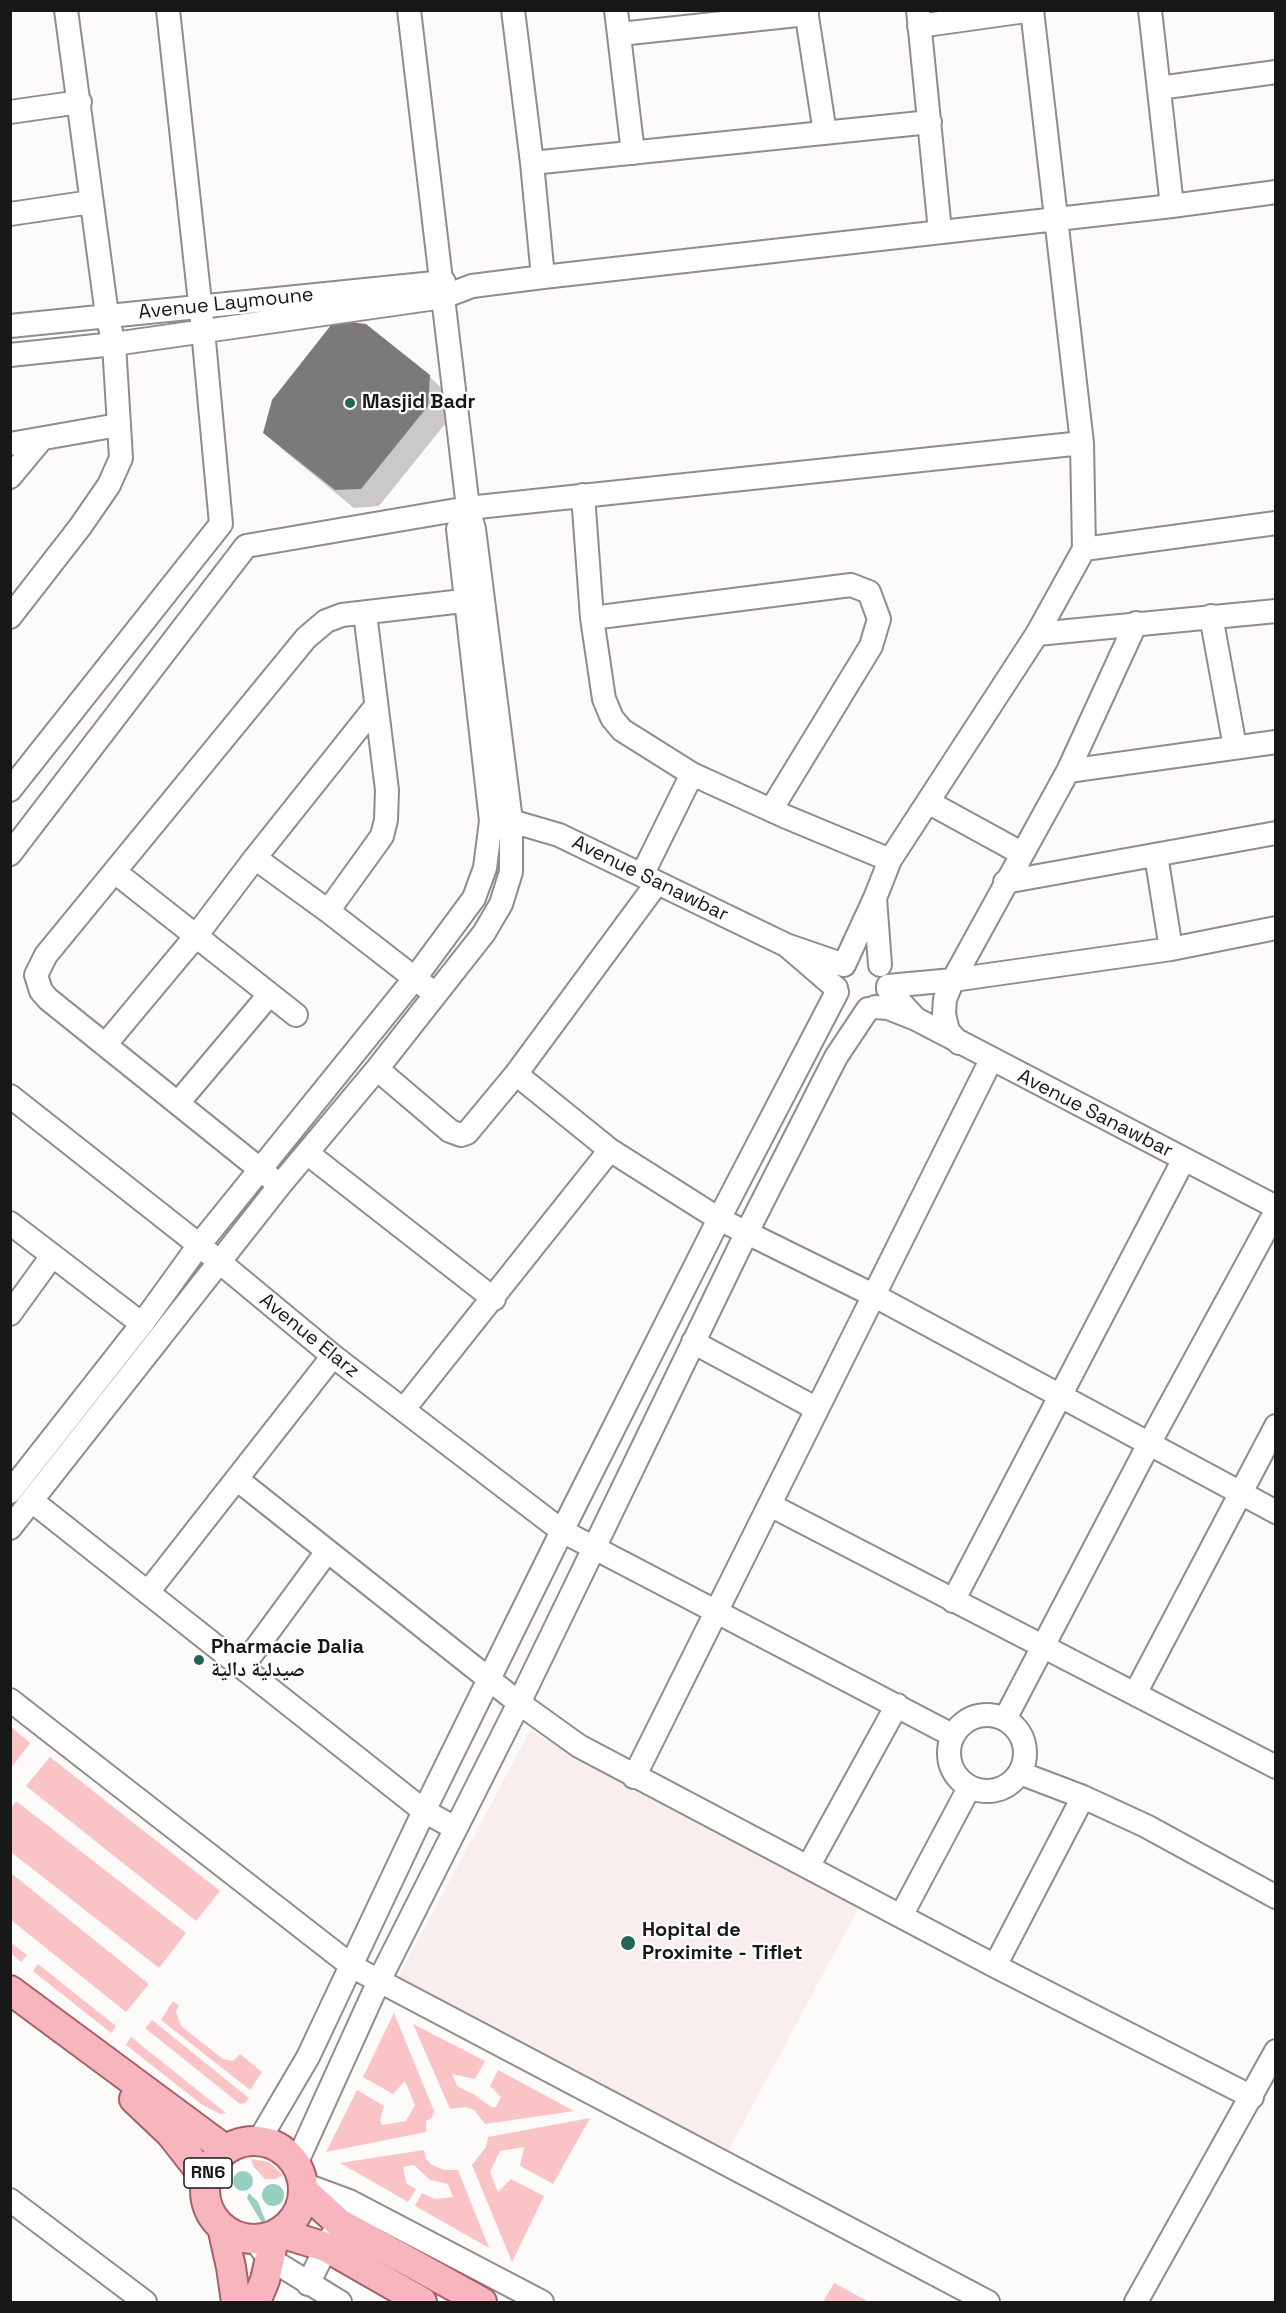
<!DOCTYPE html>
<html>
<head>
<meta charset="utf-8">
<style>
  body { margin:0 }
  #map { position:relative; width:1286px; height:2313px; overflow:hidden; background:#fdfafa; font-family:"Space Grotesk",sans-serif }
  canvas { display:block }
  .frame { position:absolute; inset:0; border:12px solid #191818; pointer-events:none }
</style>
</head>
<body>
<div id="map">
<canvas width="1286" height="2313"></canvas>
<div class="frame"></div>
</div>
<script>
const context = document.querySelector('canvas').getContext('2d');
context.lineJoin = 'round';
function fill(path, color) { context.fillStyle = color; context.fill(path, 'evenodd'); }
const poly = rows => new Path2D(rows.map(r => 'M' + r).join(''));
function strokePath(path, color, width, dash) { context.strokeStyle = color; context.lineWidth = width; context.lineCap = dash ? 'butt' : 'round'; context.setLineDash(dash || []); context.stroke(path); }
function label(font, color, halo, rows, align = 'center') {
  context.font = font + ' "Space Grotesk","Noto Naskh Arabic",sans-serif'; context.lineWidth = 4.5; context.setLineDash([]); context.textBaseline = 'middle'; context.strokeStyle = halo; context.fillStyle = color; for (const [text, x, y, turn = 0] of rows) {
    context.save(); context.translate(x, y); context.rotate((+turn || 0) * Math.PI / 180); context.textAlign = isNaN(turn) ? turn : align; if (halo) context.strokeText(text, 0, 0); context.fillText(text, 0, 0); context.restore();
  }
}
fill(poly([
  [530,1731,859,1907,726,2155,397,1979]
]), '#faeded');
fill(poly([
  [11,1727,30,1743,11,1768],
  [50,1757,220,1891,196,1921,26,1786],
  [16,1801,186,1933,159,1968,11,1852,11,1808],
  [11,1873,149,1984,126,2012,11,1920],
  [10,1942,27,1955,21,1962,11,1953],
  [38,1964,116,2026,111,2033,33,1971],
  [173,2001,179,2006,176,2012,181,2026,223,2059,233,2061,240,2054,262,2072,250,2090,161,2020],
  [394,2013,434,2111,432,2118,426,2121,426,2132,326,2152,357,2090,384,2106,380,2120,382,2125,406,2121,415,2105,405,2081,393,2094,363,2077],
  [152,2020,249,2098,245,2103,240,2104,145,2028],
  [413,2024,485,2061,475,2079,452,2074,457,2086,475,2095,491,2107,496,2107,501,2097,490,2086,498,2070,574,2111,485,2124,474,2110,466,2107,450,2109],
  [131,2037,226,2113,220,2114,201,2104,126,2045],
  [590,2118,553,2184,520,2166,524,2147,500,2151,490,2172,498,2192,511,2179,544,2196,512,2262,472,2165,486,2147,488,2137],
  [424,2150,426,2159,432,2165,444,2170,458,2170,489,2248,415,2206,422,2193,435,2199,453,2197,448,2184,430,2180,414,2165,403,2167,406,2183,416,2189,408,2202,340,2163],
  [251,2159,269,2162,283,2175,276,2179,265,2179,254,2167],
  [834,2283,869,2302,823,2302]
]), '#fac4c7');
fill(poly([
  '233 2181a10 10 0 1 1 20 0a10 10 0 1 1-20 0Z',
  '262 2195a11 11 0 1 1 22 0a11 11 0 1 1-22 0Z',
  [249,2193,258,2202,266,2222,262,2223,247,2198]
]), '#96cfbf');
fill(poly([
  [429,376,447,394,445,424,379,506,354,508,283,450,265,432]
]), '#0003');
fill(poly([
  [335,320,366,324,430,375,428,406,361,489,335,490,263,433,272,400]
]), '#7c7979');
const minor = poly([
  [513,10,532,163,543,277],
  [616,10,633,153],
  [806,10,825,133],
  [918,10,940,231],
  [1150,10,1172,206],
  [919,26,1033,10],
  [620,34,807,14],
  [1159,88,1276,72],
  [10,112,80,102],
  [532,163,930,122],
  [10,214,91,202],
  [10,326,444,282],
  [10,355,114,344,443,297,472,286,543,277,1172,206,1276,192],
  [10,444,118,425],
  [10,477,40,441],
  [583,495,592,618,604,699,612,718,622,730,692,774,784,816,890,860],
  [1084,549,1276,523],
  [365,613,387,790,386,820,382,836,328,911,426,987],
  [1211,616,1235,747],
  [10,617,80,527,109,485,121,458,114,344,107,315,66,10],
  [592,618,851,585,869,592,879,619,871,646,771,810],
  [1037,634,1276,611],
  [1068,771,1276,742],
  [10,790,221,524,203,330,168,10],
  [928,802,1021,853],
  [497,821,511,821,559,835,786,945],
  [10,854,246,546,468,508,1082,443],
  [1156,855,1171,949],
  [115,872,296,1015],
  [642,875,692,774],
  [1005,882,1276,833],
  [875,898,890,860,1037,634,1084,549,1082,443,1032,10],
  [328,911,255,858,376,706],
  [888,986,953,980,1171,949,1276,928],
  [836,988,786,945,844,965,875,898,880,965],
  [875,1007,888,1008,916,1019,888,989],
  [916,1019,1276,1207],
  [959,1043,948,1031,944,1014,945,999,953,980,1068,771,1136,623],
  [105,1045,196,936,255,858],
  [377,1069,450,1131,461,1135,467,1133,516,1074,657,883],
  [516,1074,610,1150,719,1219,875,1296,1276,1512],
  [10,1096,199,1245,333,1356,562,1531,952,1735],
  [178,1103,269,995],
  [307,1153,494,1299],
  [272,1179,48,999,41,991,36,975,46,955,306,638,326,621,342,615,480,599],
  [10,1223,142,1324],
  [10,1314,52,1256],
  [693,1342,817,1409],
  [404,1409,610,1150],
  [238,1480,519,1703,579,1746,995,1966,1252,2097],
  [10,1492,142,1324,199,1245,415,978,474,898,485,868,491,821,458,529,468,508],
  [32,1501,424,1811,455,1828],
  [770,1505,1276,1767],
  [10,1528,280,1185,377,1069,484,933,501,904,511,872,511,821,474,529,468,508,409,10],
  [148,1592,333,1356],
  [953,1601,1184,1159],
  [243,1666,326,1553],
  [1136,1692,1276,1426],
  [10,1700,353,1967,988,2302],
  '949 1753a38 38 0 1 1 76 0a38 38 0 1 1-76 0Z',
  [1005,1719,1150,1442,1276,1211],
  [1020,1773,1083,1797,1146,1826,1276,1897],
  [634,1777,991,1060],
  [808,1867,897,1705],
  [901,1916,969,1788],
  [995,1966,1083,1797],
  [258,2142,308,2057,424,1811,562,1531,719,1219,837,992],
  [296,2164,379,1981,519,1703,746,1234,836,1057,868,1009],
  [303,2184,349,2201,542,2302],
  [10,2200,145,2302],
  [254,2240,270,2259,340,2302],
  [308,2284,333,2234],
  [1136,2302,1276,2051]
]);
const major = poly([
  [10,1990,226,2150],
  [134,2099,170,2133,206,2179],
  '205 2190a49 49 0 1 1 98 0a49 49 0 1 1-98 0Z',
  [304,2191,339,2223,482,2302],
  [222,2227,231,2267,236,2302],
  [280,2233,326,2247,422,2302],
  [256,2302,265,2280,275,2235]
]);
strokePath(minor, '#908c8c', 26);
strokePath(major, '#a66067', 32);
strokePath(minor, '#fff', 22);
strokePath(major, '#f7b6bd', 28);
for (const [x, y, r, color] of [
  [350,403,6,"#216556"],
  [199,1660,6,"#216556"],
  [628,1943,8,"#216556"]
]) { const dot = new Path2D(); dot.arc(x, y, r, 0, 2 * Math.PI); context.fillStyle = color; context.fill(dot); strokePath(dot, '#fff', 2); }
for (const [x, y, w] of [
  [208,2173,48]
]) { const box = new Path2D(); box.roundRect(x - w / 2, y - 15, w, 30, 4.5); context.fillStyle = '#fff'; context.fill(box); strokePath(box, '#191818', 1.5); }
label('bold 18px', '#191818', null, [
  ["RN6",208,2173]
]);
label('20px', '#191818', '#fff', [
  ["Avenue Laymoune",226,304,-6],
  ["Avenue Sanawbar",650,879,26],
  ["Avenue Sanawbar",1095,1114,27],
  ["Avenue Elarz",309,1336,39]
]);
label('bold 20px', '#191818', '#fff', [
  ["Masjid Badr",362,403],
  ["Pharmacie Dalia",211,1648],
  ["صيدلية دالية",211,1671],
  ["Hopital de",642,1931],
  ["Proximite - Tiflet",642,1954]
], 'left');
</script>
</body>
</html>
